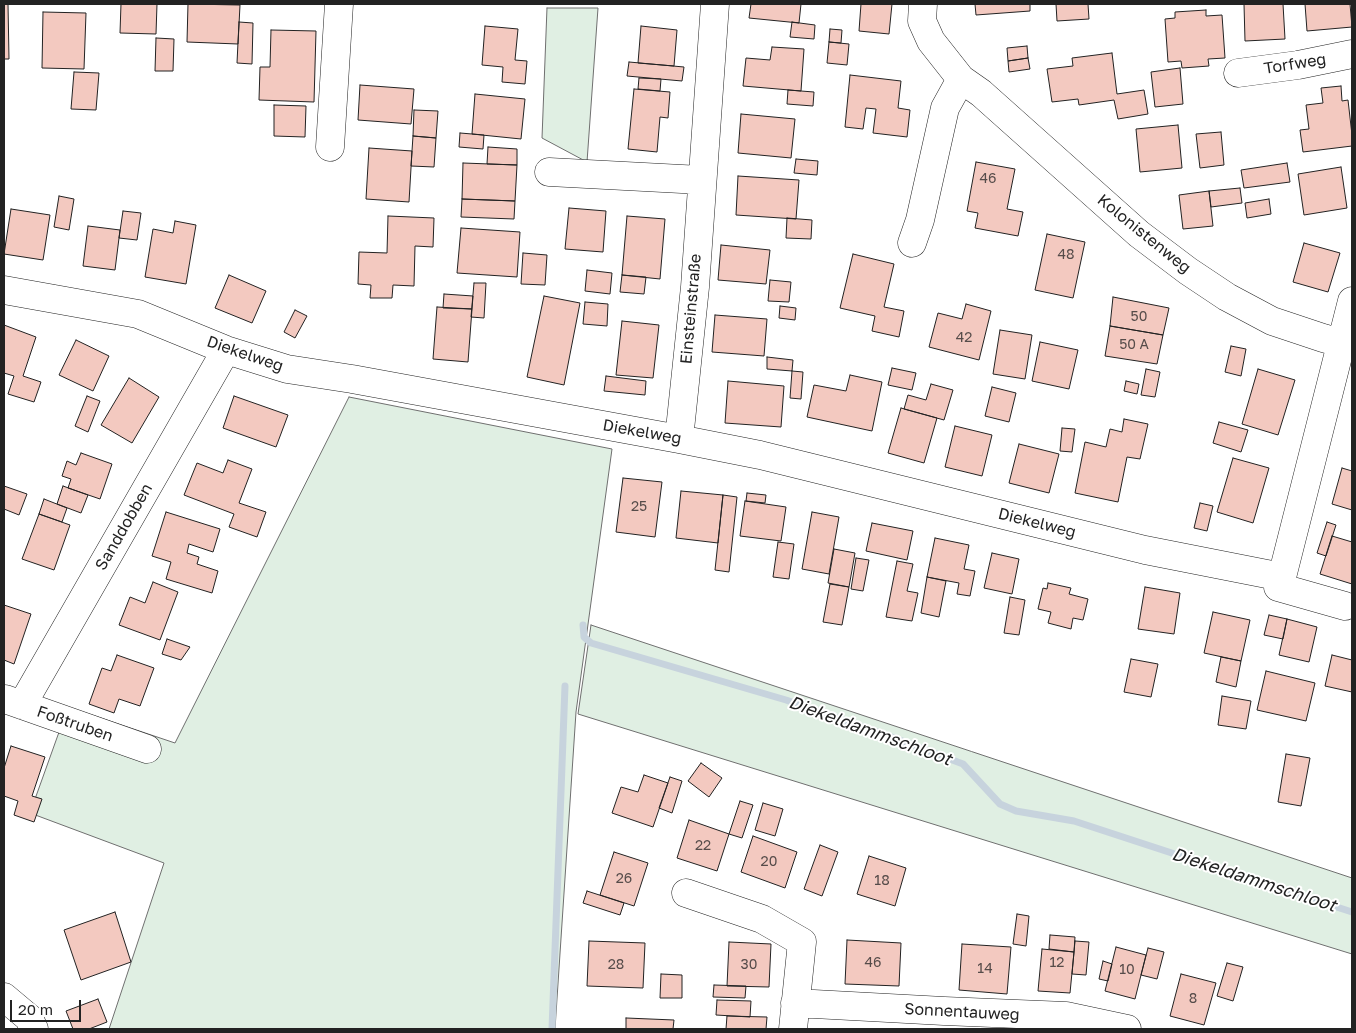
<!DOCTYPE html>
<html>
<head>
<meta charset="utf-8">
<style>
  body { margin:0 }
  #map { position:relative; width:1356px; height:1033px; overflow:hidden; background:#fff; font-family:"Golos Text",sans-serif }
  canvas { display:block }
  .frame { position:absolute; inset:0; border:5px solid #222; pointer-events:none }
  .scale { position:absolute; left:10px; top:1000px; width:71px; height:22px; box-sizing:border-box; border:2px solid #222; border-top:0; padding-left:6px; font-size:15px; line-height:18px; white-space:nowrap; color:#222; -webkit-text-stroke:4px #fff; paint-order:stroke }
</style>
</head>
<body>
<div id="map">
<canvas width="1356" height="1033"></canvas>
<div class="frame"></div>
<div class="scale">20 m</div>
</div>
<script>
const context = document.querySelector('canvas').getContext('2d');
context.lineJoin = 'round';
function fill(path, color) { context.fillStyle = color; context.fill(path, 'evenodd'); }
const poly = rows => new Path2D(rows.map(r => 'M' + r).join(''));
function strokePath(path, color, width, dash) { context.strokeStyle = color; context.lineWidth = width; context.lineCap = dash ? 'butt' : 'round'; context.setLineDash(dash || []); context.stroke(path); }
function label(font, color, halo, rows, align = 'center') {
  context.font = font + ' "Golos Text",sans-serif'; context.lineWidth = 4; context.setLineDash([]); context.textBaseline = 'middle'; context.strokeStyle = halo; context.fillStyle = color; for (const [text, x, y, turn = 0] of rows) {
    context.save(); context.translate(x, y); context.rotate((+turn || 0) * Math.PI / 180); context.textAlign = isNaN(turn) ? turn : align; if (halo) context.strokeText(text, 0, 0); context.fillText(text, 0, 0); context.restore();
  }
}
const green = poly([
  [547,8,598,8,587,162,542,138,547,8],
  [349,397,612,449,576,712,555,1029,109,1029,164,863,30,813,68,707,175,743,349,397],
  [591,625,1352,878,1352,954,578,714,591,625]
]);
fill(green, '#e0efe3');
strokePath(green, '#6f6f6f', 1);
strokePath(poly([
  [583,625,584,637,591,643,786,700,889,736,963,764,1000,804,1016,811,1074,821,1352,912],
  [552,1029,565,686]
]), '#c7d3dd', 7);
const building = poly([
  [4,4,8,4,9,59,4,59,4,4],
  [121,4,157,4,156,34,120,33,121,4],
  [188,4,240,5,238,44,187,42,188,4],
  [751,4,801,4,799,23,749,18,751,4],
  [861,4,892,4,889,34,859,31,861,4],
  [975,4,1030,4,1030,11,976,15,975,4],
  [1056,4,1088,4,1089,19,1057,21,1056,4],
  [1244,4,1283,4,1285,39,1245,41,1244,4],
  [1305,4,1350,4,1352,27,1307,31,1305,4],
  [1206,10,1206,16,1222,15,1225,58,1208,59,1209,66,1182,68,1181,61,1168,62,1165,19,1175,18,1175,12,1206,10],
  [43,12,86,13,84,69,42,68,43,12],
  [239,22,253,23,252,64,237,63,239,22],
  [792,22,815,25,814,39,790,37,792,22],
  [485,26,518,29,515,60,527,61,525,84,502,82,503,67,482,65,485,26],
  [641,26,677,30,674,66,638,63,641,26],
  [830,29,842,30,841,43,829,42,830,29],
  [271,30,316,31,314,102,259,100,260,67,270,67,271,30],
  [156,38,174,39,173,71,155,71,156,38],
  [829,42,849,44,847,65,827,63,829,42],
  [1027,46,1028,58,1008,61,1007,48,1027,46],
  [772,47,804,49,801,91,743,86,746,58,770,60,772,47],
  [1112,53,1117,94,1144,90,1148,114,1118,119,1114,100,1079,105,1078,99,1052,102,1047,69,1073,66,1072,58,1112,53],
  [1028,58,1030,69,1009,72,1008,61,1028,58],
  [629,62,684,67,682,81,627,76,629,62],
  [1180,68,1183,104,1155,107,1151,72,1180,68],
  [74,72,99,73,96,110,71,109,74,72],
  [850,75,901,81,898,108,910,110,907,137,873,133,876,109,866,108,863,129,845,127,850,75],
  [639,78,661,79,660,91,638,89,639,78],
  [360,85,414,89,411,124,358,120,360,85],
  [1341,86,1342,101,1348,100,1352,135,1352,146,1303,152,1300,130,1309,129,1306,105,1323,103,1321,88,1341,86],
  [634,89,670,92,668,118,660,117,657,152,628,149,634,89],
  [788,90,814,92,813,106,787,104,788,90],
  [475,94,525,99,521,139,472,134,475,94],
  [274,105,306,106,305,137,274,136,274,105],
  [414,110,438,111,436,138,413,136,414,110],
  [741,114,795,119,791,158,738,153,741,114],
  [1178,125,1182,168,1140,172,1136,129,1178,125],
  [1221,132,1224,165,1200,168,1196,134,1221,132],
  [460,133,484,135,483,149,459,147,460,133],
  [413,136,436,138,434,167,411,166,413,136],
  [488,147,517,149,517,165,487,164,488,147],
  [369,148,412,151,409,202,366,199,369,148],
  [796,159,818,161,817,175,794,173,796,159],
  [976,162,1015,169,1007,209,1023,212,1018,236,975,228,978,213,967,211,976,162],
  [463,163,517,165,515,201,462,199,463,163],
  [1287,163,1290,182,1244,188,1241,170,1287,163],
  [1341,167,1347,208,1304,215,1298,174,1341,167],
  [738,176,799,180,796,219,736,215,738,176],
  [1240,188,1242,203,1211,207,1209,191,1240,188],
  [1209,191,1213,226,1183,229,1179,195,1209,191],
  [59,196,74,199,69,230,54,227,59,196],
  [462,199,515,201,514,219,461,217,462,199],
  [1269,199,1271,214,1247,218,1245,203,1269,199],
  [569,208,606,211,603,252,565,249,569,208],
  [11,209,50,215,43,260,4,254,11,209],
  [123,211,141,213,137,240,119,238,123,211],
  [388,216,434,218,433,247,415,246,414,286,393,285,392,298,370,298,371,285,358,284,359,252,387,253,388,216],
  [627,216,665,219,660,279,622,275,627,216],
  [787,218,812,220,811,239,786,238,787,218],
  [175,221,196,225,186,284,145,277,153,229,173,233,175,221],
  [88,226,120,230,115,270,83,266,88,226],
  [461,228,520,232,517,277,457,273,461,228],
  [1047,234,1085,242,1073,298,1035,290,1047,234],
  [1304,243,1340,253,1328,292,1293,282,1304,243],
  [721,245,770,250,766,284,718,280,721,245],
  [523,253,547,255,545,285,521,284,523,253],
  [853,254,894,264,884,307,904,311,899,337,872,331,875,316,840,308,853,254],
  [587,270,612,273,610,294,585,291,587,270],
  [229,275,266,291,252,323,215,308,229,275],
  [622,275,646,277,644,294,620,292,622,275],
  [770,280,791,282,789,302,768,301,770,280],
  [474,283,486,283,484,318,471,317,474,283],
  [444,294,473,296,472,309,443,308,444,294],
  [544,296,580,303,564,385,527,377,544,296],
  [1113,297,1169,308,1163,335,1110,326,1113,297],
  [585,302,608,304,607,326,583,324,585,302],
  [966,304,991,311,979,360,929,347,938,313,962,319,966,304],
  [780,306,796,308,795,320,779,318,780,306],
  [437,307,472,309,468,362,433,359,437,307],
  [295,310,307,316,295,338,284,332,295,310],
  [715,315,767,319,764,356,712,352,715,315],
  [622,321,659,325,653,378,616,375,622,321],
  [4,325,36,337,23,376,41,382,34,402,8,394,14,376,4,373,4,325],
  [1110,326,1163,335,1157,364,1105,356,1110,326],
  [1000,330,1032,335,1025,379,993,374,1000,330],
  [76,340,109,356,93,391,59,375,76,340],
  [1040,342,1078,350,1069,389,1032,381,1040,342],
  [1231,346,1246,349,1241,376,1225,372,1231,346],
  [767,357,793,360,792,371,767,369,767,357],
  [892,368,916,373,912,390,888,385,892,368],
  [1146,369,1160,372,1155,397,1141,395,1146,369],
  [1258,369,1295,380,1278,435,1242,424,1258,369],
  [792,371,803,372,801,399,790,398,792,371],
  [850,375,882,382,872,431,807,417,814,385,846,391,850,375],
  [606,376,646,381,645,395,604,391,606,376],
  [129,378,159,397,132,443,101,425,129,378],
  [728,381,784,386,781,427,725,423,728,381],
  [1126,381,1139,384,1137,394,1124,391,1126,381],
  [931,384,953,390,944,420,904,409,908,395,926,400,931,384],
  [992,387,1016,393,1009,422,985,416,992,387],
  [87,396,100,401,88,432,75,426,87,396],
  [234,396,288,415,276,447,223,428,234,396],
  [901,408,937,418,924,463,888,453,901,408],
  [1124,419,1148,424,1140,459,1127,457,1118,502,1075,493,1085,442,1106,447,1110,429,1122,432,1124,419],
  [1219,422,1248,430,1241,452,1213,443,1219,422],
  [955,426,992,435,982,476,945,467,955,426],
  [1062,428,1075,429,1072,452,1060,451,1062,428],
  [1019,444,1059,454,1049,493,1009,483,1019,444],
  [81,453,112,464,100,499,68,488,71,479,62,476,67,461,76,465,81,453],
  [1233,458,1269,468,1253,523,1217,512,1233,458],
  [228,460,252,469,239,503,266,512,257,537,229,527,234,514,184,495,197,463,223,473,228,460],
  [1342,468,1352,471,1352,510,1332,504,1342,468],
  [623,478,662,482,655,537,616,532,623,478],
  [4,486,27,494,19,515,4,509,4,486],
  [63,486,88,495,81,513,57,504,63,486],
  [681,491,723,495,718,543,676,538,681,491],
  [747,493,766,495,765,503,746,501,747,493],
  [723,495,737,497,729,572,715,570,723,495],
  [44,499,67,508,62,522,39,514,44,499],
  [745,501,786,507,781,541,740,536,745,501],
  [1200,503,1213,506,1207,531,1194,528,1200,503],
  [166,512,220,529,213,552,189,544,187,553,199,557,197,564,218,571,212,593,166,579,171,562,152,556,166,512],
  [812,512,839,517,829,574,802,569,812,512],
  [39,514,70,525,54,570,22,559,39,514],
  [1327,522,1336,525,1326,556,1317,553,1327,522],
  [872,523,913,531,907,560,866,551,872,523],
  [1332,536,1352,542,1352,584,1320,574,1332,536],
  [935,538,969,545,964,569,975,571,970,596,957,594,959,583,927,577,935,538],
  [778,542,794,544,789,579,773,577,778,542],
  [834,549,855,553,849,587,828,583,834,549],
  [992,553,1019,559,1012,594,984,588,992,553],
  [856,558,869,560,863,591,851,589,856,558],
  [897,561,913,564,907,591,918,593,912,621,886,617,897,561],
  [927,577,946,581,939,617,921,613,927,577],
  [153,582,178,592,160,640,119,625,130,597,145,603,153,582],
  [1048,583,1071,588,1069,594,1088,599,1083,620,1073,618,1071,629,1048,623,1051,612,1038,609,1043,588,1047,589,1048,583],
  [830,584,849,587,842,625,823,622,830,584],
  [1145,587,1180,593,1174,634,1138,629,1145,587],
  [1010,597,1025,600,1019,635,1004,633,1010,597],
  [4,605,31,614,14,664,4,660,4,605],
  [1213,612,1250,620,1241,661,1204,653,1213,612],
  [1269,615,1287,619,1283,639,1264,635,1269,615],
  [1287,619,1317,627,1309,662,1279,655,1287,619],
  [167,639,190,647,181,660,162,654,167,639],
  [117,655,154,668,140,706,119,699,114,713,89,704,102,668,111,671,117,655],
  [1332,655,1352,660,1352,692,1325,686,1332,655],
  [1221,657,1241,661,1236,687,1216,682,1221,657],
  [1131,659,1158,664,1151,697,1124,692,1131,659],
  [1266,671,1315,683,1306,721,1257,710,1266,671],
  [1222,696,1251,701,1246,729,1218,725,1222,696],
  [11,746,45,757,32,796,42,799,34,822,14,815,18,801,4,796,4,768,11,746],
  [1286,754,1310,758,1301,806,1278,802,1286,754],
  [701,763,722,778,709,797,688,781,701,763],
  [644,775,668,783,653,827,612,813,621,787,638,792,644,775],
  [670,777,682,781,672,813,659,808,670,777],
  [740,801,753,805,742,838,729,834,740,801],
  [763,803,783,809,775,836,755,830,763,803],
  [689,820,729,834,717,871,677,858,689,820],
  [753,836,797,852,785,888,741,872,753,836],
  [820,845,838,852,822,896,804,889,820,845],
  [614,852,648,863,634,906,600,895,614,852],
  [869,856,906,868,895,906,857,894,869,856],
  [587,891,624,903,620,915,583,903,587,891],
  [115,912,131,962,81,980,64,930,115,912],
  [1017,914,1029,916,1026,946,1013,944,1017,914],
  [1050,935,1075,937,1074,952,1049,949,1050,935],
  [847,940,901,943,899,986,845,984,847,940],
  [589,941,645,943,643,988,587,986,589,941],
  [1075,941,1089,942,1086,975,1072,974,1075,941],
  [729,942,771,944,769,987,727,986,729,942],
  [962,944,1011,947,1007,994,959,990,962,944],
  [1116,947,1146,955,1135,999,1105,991,1116,947],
  [1148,948,1164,952,1157,979,1141,975,1148,948],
  [1042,949,1074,952,1070,993,1038,991,1042,949],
  [1103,961,1112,964,1108,981,1099,979,1103,961],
  [1227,963,1243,967,1233,1001,1217,996,1227,963],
  [661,974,682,975,682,998,660,998,661,974],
  [1181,974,1216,983,1204,1025,1170,1016,1181,974],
  [714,985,746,986,745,998,713,997,714,985],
  [98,999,107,1022,89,1029,73,1029,66,1011,98,999],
  [717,1000,751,1001,750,1017,716,1015,717,1000],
  [727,1016,767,1017,766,1029,726,1029,727,1016],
  [626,1018,674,1020,673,1029,626,1029,626,1018]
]);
fill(building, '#f3c9c0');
strokePath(building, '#222', 1);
const minor = poly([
  [923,4,922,21,931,41,961,79,981,93,1139,234,1188,271,1227,297,1272,321,1323,338,1352,346],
  [1238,73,1298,65,1352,54],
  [330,147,339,4],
  [549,172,701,180],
  [912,243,920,220,945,108,961,79],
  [4,290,138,314,226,350,287,369,352,379,679,439,760,455,1145,550,1282,577,1352,301],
  [679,439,695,287,715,4],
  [1282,577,1278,587,1345,606],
  [5,699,147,749],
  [22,705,226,350],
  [686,893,762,919,802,942,793,1029],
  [4,997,29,1018,34,1029],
  [795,1003,944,1011,1066,1016,1127,1029]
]);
strokePath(minor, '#222', 29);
strokePath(minor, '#fff', 28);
label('14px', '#564c4a', null, [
  ["46",988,179],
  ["48",1066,255],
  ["50",1139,317],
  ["42",964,338],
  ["50 A",1134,345],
  ["25",639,507],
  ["22",703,846],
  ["20",769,862],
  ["26",624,879],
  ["18",882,881],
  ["46",873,963],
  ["12",1057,963],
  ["28",616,965],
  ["30",749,965],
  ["14",985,969],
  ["10",1127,970],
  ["8",1193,999]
]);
label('16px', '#222', '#fff', [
  ["Torfweg",1295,64,-9],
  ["Kolonistenweg",1144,234,39],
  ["Einsteinstraße",691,309,-85],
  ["Diekelweg",245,354,19],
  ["Diekelweg",642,432,10],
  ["Diekelweg",1037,523,14],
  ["Sanddobben",124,527,-60],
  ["Foßtruben",75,724,19],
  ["Sonnentauweg",962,1012,3]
]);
label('italic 18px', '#222', '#fff', [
  ["Diekeldammschloot",870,731,20],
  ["Diekeldammschloot",1254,880,18]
]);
</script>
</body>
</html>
